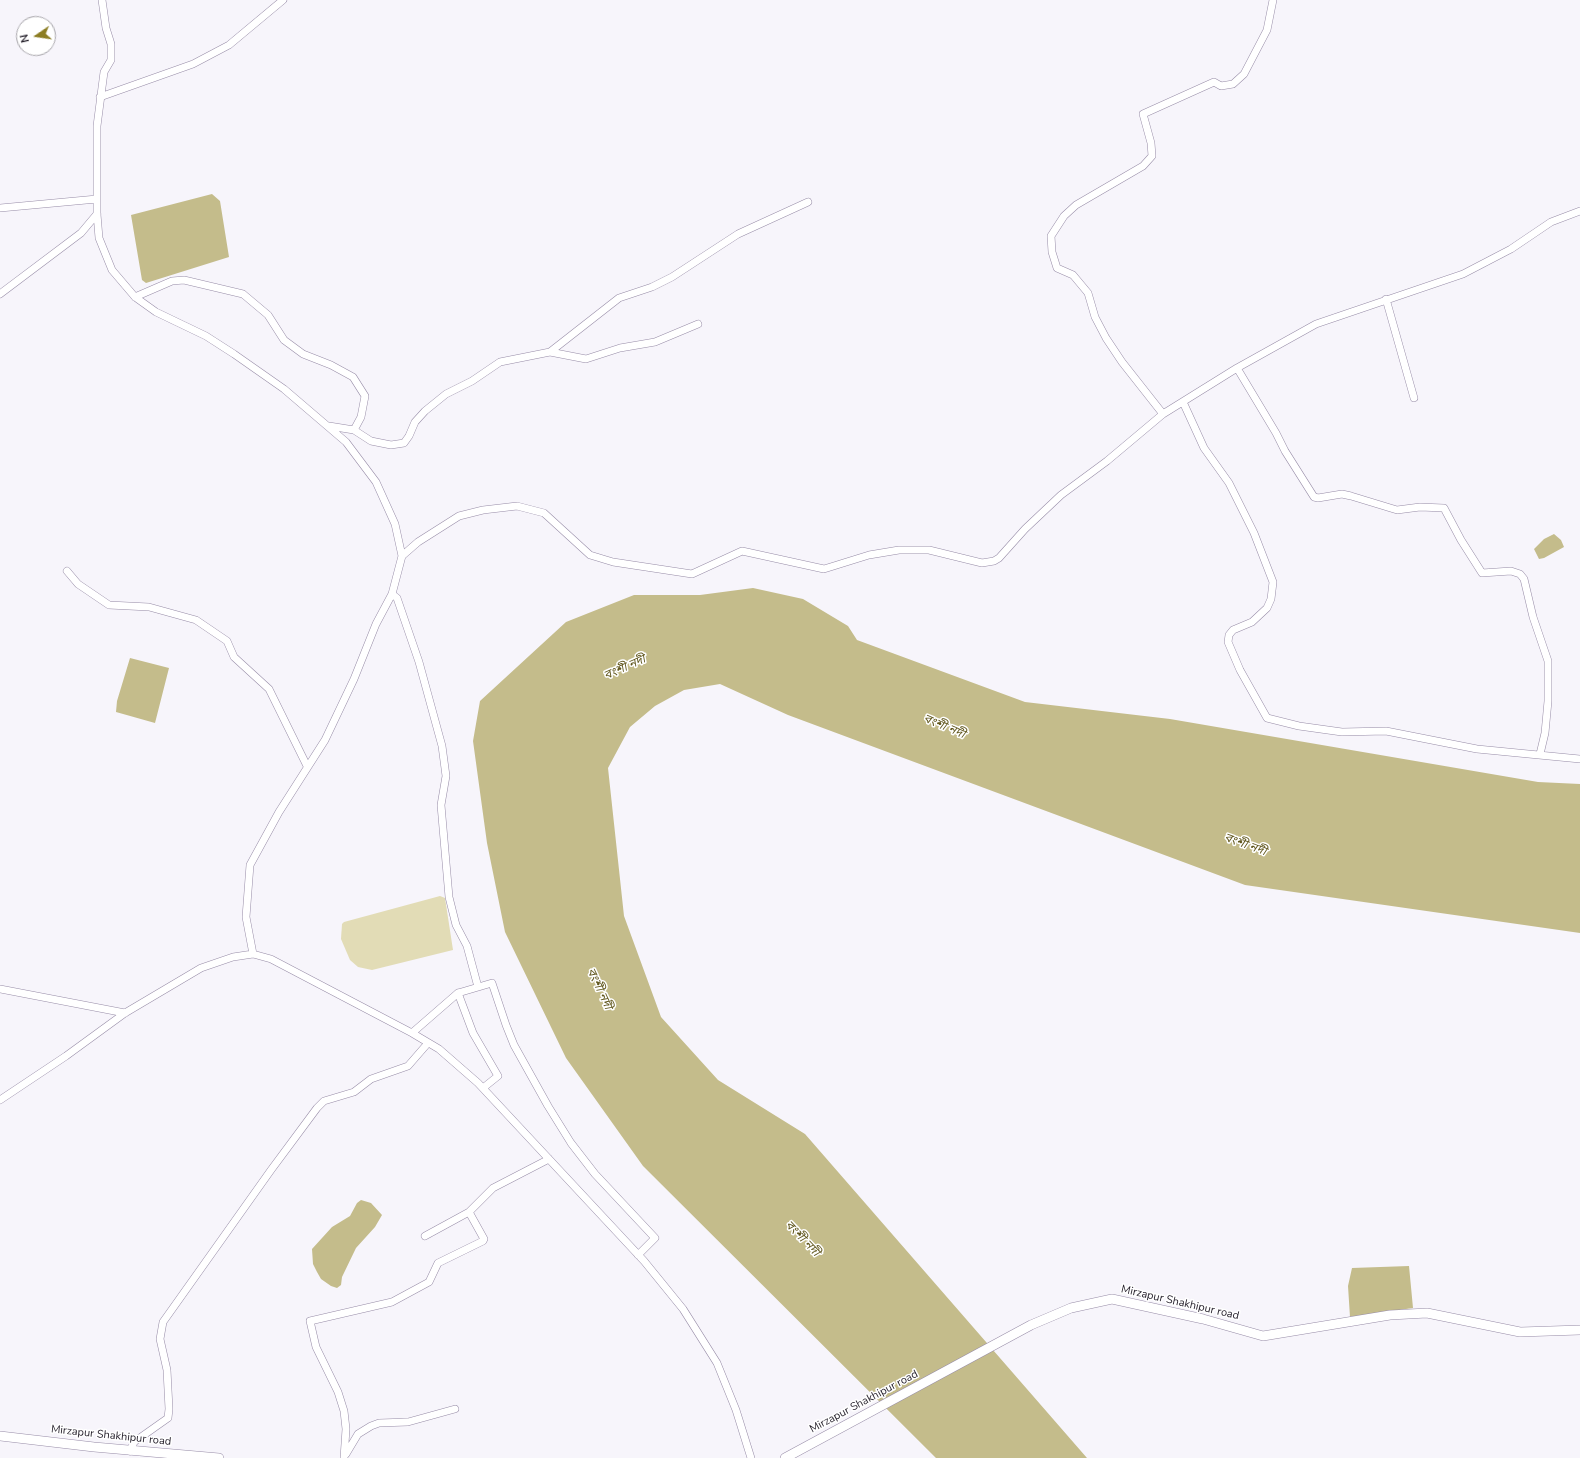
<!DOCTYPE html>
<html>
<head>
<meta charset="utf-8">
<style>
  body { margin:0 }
  #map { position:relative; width:1580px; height:1458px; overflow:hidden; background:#f7f5fb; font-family:"Nunito Sans",sans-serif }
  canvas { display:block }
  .north { position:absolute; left:16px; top:16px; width:40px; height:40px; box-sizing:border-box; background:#fff; border:1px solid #a7a5aa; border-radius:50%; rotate:257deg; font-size:11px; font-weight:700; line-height:16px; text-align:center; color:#241f2a }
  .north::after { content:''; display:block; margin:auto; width:14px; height:18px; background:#8c7d23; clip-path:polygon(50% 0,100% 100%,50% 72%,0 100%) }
</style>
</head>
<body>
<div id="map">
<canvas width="1580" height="1458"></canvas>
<div class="north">N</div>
</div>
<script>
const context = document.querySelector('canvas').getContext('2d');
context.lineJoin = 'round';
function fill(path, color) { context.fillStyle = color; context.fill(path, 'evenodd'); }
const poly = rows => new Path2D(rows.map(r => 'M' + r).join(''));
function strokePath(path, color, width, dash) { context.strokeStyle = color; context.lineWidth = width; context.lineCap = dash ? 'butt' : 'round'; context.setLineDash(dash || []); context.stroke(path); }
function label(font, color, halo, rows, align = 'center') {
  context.font = font + ' "Nunito Sans","Noto Sans Bengali",sans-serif'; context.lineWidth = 3; context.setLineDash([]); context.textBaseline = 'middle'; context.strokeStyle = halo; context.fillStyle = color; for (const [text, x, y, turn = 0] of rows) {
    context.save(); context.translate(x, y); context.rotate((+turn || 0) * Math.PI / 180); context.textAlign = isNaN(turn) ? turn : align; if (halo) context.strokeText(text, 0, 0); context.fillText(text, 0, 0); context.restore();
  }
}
fill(poly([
  [440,896,445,898,453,950,372,970,358,967,350,960,341,939,342,924,344,922]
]), '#e2dcb6');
fill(poly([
  [212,194,220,201,229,257,146,283,142,280,131,215],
  [1554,534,1561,540,1564,547,1544,558,1539,559,1534,549,1544,539],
  [753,588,803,599,848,626,857,640,1025,702,1170,719,1538,782,1580,784,1580,933,1245,885,788,715,720,684,684,690,655,706,630,727,608,768,624,916,661,1017,718,1080,805,1134,1087,1458,936,1458,643,1166,566,1058,505,932,487,843,473,741,480,701,566,622,634,595,700,595],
  [130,658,169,668,155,723,116,712,117,701],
  [361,1200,371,1203,382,1215,375,1227,356,1248,342,1277,341,1285,337,1288,331,1286,321,1279,317,1272,313,1264,312,1249,332,1227,350,1216,357,1203],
  [1409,1266,1413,1308,1350,1317,1348,1286,1352,1268]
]), '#c4bc8b');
const minor = poly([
  [102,0,106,28,111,44,111,60,104,72,97,126,97,214,99,238,112,270,135,297,156,312,206,336,234,354,284,389,346,442,376,482,395,524,402,556,392,594,376,624,354,679,325,740,279,812,250,865,246,917,253,954],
  [100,97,193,64,229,45,283,0],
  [0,208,97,199],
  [0,294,81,233,97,214],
  [135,297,172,281,184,280,243,294,268,315,284,340,303,354,331,365,353,377,365,396,361,417,354,430,329,426],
  [1386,299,1414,398],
  [550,352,619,298,652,287,672,277,738,234,808,202],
  [1237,368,1276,433,1285,451,1314,497,1318,498,1342,494,1351,496,1397,510,1420,507,1444,508,1461,540,1482,573,1511,571,1520,574,1524,579,1533,617,1548,661,1548,701,1545,733,1540,754],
  [1183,402,1204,448,1229,483,1254,533,1273,582,1271,599,1267,608,1252,622,1233,630,1229,635,1228,642,1240,670,1267,718,1299,726,1342,732,1386,731,1477,749,1580,759],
  [1163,414,1122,362,1106,338,1095,317,1088,293,1073,275,1057,268,1052,252,1051,236,1064,216,1076,205,1143,166,1152,156,1151,143,1143,114,1214,82,1221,86,1233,84,1244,74,1267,30,1273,0],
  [354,430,371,441,391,445,404,443,409,436,415,422,425,411,446,394,472,381,500,362,550,352,586,359,620,348,655,342,698,324],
  [402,556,418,542,459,516,483,510,517,506,544,513,590,555,613,562,692,574,742,551,824,569,869,555,899,550,929,550,982,563,994,561,999,558,1025,529,1061,495,1107,461,1163,414,1237,368,1316,324,1463,274,1511,249,1551,222,1580,211],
  [67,571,78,584,109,605,149,607,196,620,227,641,234,657,269,689,307,766],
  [392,594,397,598,419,662,442,746,446,776,441,805,449,897,456,925,467,946,478,987],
  [0,989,125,1013],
  [458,993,492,983,506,1025,514,1045,548,1106,571,1143,595,1174,655,1238,638,1255],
  [412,1033,458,993,473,1033,498,1076,483,1088],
  [0,1100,66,1056,125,1013,201,968,233,957,253,954,271,959,412,1033,439,1049,478,1083,644,1261,683,1309,717,1363,736,1410,751,1458],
  [425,1236,469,1212,493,1188,549,1159],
  [130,1451,134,1442,168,1418,169,1409,167,1370,160,1339,163,1322,271,1170,317,1108,324,1101,354,1092,371,1079,408,1066,428,1043],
  [346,1454,358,1434,371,1426,379,1423,408,1422,455,1409],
  [344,1458,346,1429,344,1411,338,1392,316,1347,310,1321,392,1302,429,1282,438,1263,483,1241,484,1239,469,1212]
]);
const major = poly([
  [0,1436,94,1447,219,1458],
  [785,1458,1031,1325,1071,1308,1112,1299,1203,1319,1263,1336,1390,1315,1427,1313,1520,1332,1580,1330]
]);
strokePath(minor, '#978ca7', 8);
strokePath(major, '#978ca7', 10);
strokePath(minor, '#fff', 7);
strokePath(major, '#fff', 9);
label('11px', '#241f2a', '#fff', [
  ["Mirzapur Shakhipur road",1180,1303,13],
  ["Mirzapur Shakhipur road",864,1402,-28],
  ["Mirzapur Shakhipur road",111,1436,6]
]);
label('italic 12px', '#61571e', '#fff', [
  ["বংশী নদী",625,668,-24],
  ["বংশী নদী",944,727,23],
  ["বংশী নদী",1245,845,20],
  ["বংশী নদী",599,989,65],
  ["বংশী নদী",802,1239,46]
]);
</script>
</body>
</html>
